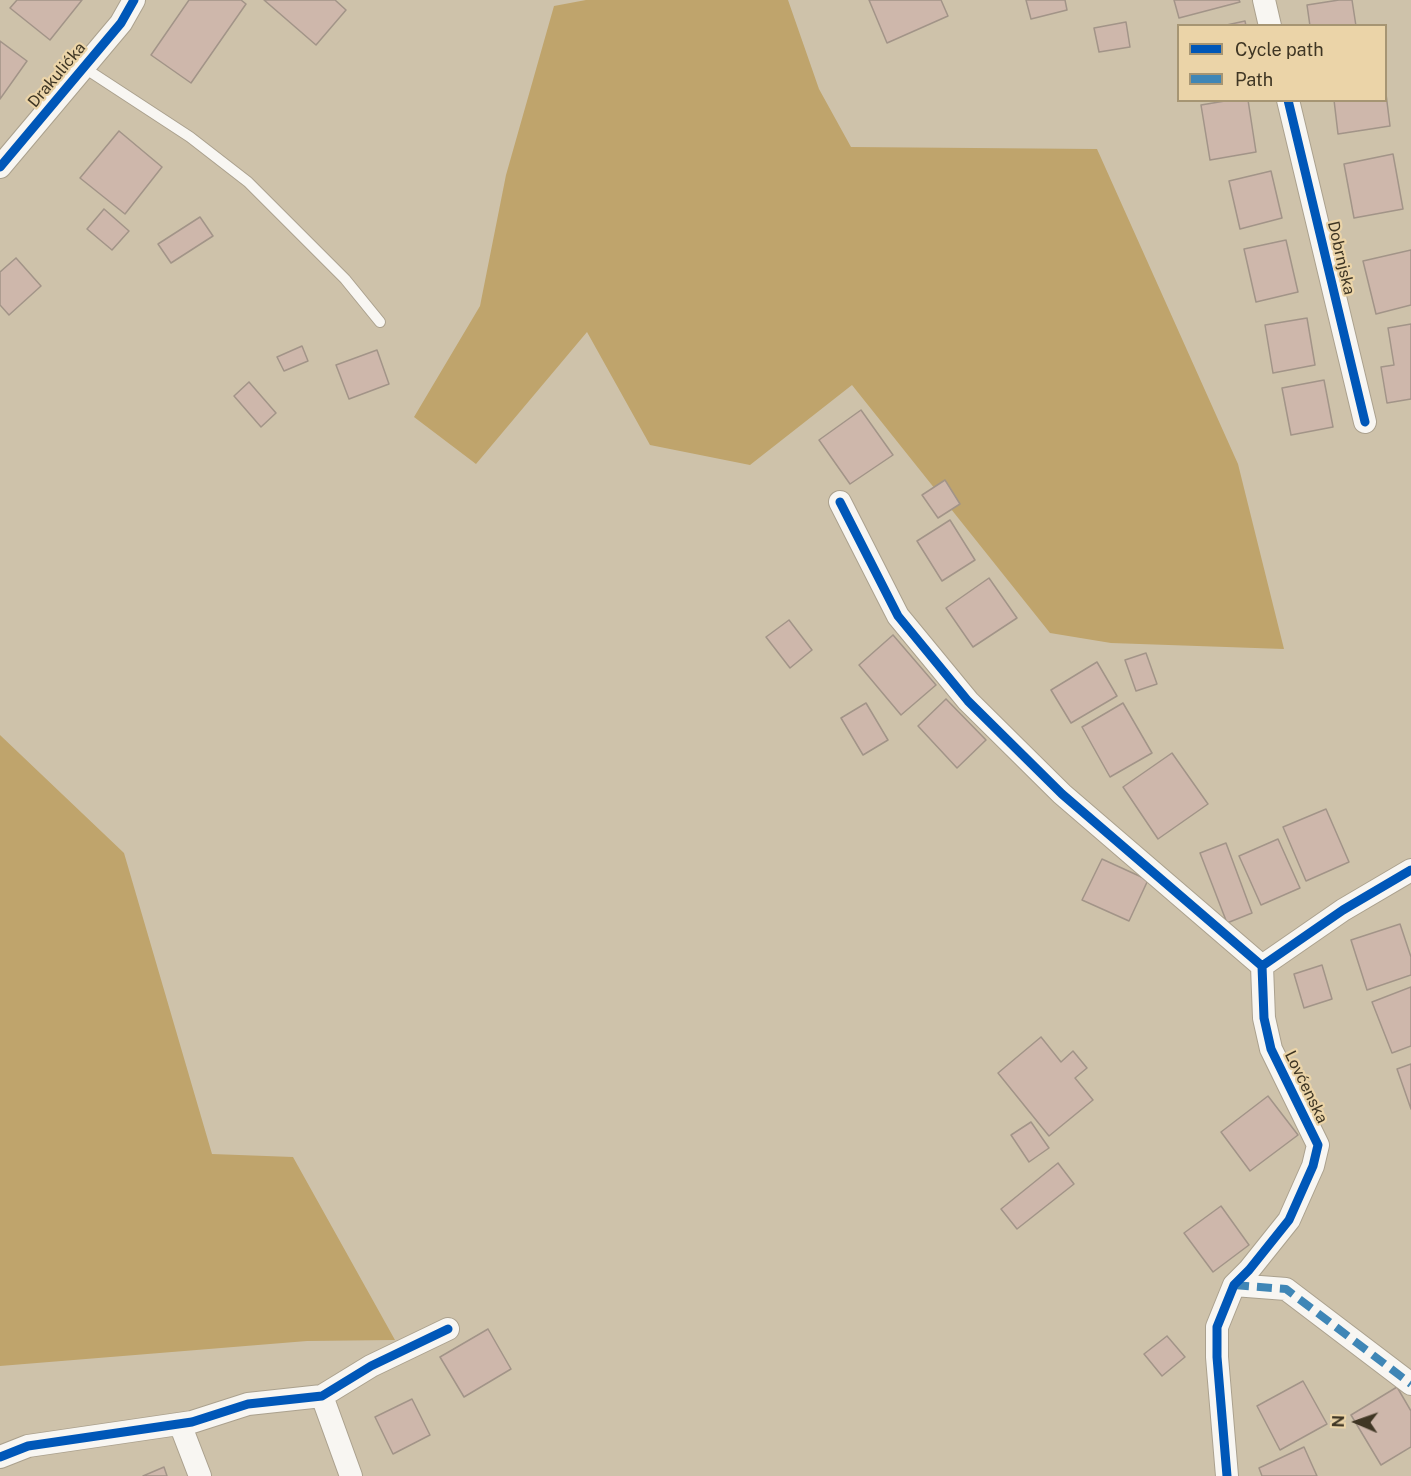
<!DOCTYPE html>
<html>
<head>
<meta charset="utf-8">
<style>
  body { margin:0 }
  #map { position:relative; width:1411px; height:1476px; overflow:hidden; background:#cec2aa; font-family:"Public Sans",sans-serif }
  canvas { display:block }
  .legend { position:absolute; left:1177px; top:24px; width:210px; height:78px; box-sizing:border-box; background:#ebd4a8; border:2px solid #a69573; margin:0; padding:8px 10px; list-style:none; font-size:18px; color:#3f3624 }
  .legend li { display:flex; align-items:center; gap:12px; height:30px }
  .legend b { width:30px; border:2px solid #a69573 }
  .north { position:absolute; left:1327px; top:1392px; width:60px; height:60px; -webkit-text-stroke:4px #ebd4a8; paint-order:stroke; rotate:272deg; font-size:16px; font-weight:700; line-height:24px; text-align:center; color:#3f3624 }
  .north::after { content:''; display:block; margin:auto; width:21px; height:27px; background:#3f3624; clip-path:polygon(50% 0,100% 100%,50% 72%,0 100%) }
</style>
</head>
<body>
<div id="map">
<canvas width="1411" height="1476"></canvas>
<ul class="legend">
<li><b style="height:8px;background:#0057b8"></b>Cycle path</li>
<li><b style="height:8px;background:#3f86b6"></b>Path</li>
</ul>
<div class="north">N</div>
</div>
<script>
const context = document.querySelector('canvas').getContext('2d');
context.lineJoin = 'round';
function fill(path, color) { context.fillStyle = color; context.fill(path, 'evenodd'); }
const poly = rows => new Path2D(rows.map(r => 'M' + r).join(''));
function strokePath(path, color, width, dash) { context.strokeStyle = color; context.lineWidth = width; context.lineCap = dash ? 'butt' : 'round'; context.setLineDash(dash || []); context.stroke(path); }
function label(font, color, halo, rows, align = 'center') {
  context.font = font + ' "Public Sans",sans-serif'; context.lineWidth = 4.5; context.setLineDash([]); context.textBaseline = 'middle'; context.strokeStyle = halo; context.fillStyle = color; for (const [text, x, y, turn = 0] of rows) {
    context.save(); context.translate(x, y); context.rotate((+turn || 0) * Math.PI / 180); context.textAlign = isNaN(turn) ? turn : align; if (halo) context.strokeText(text, 0, 0); context.fillText(text, 0, 0); context.restore();
  }
}
fill(poly([
  [586,0,788,0,819,89,851,147,1097,149,1238,464,1284,649,1111,643,1050,633,852,385,750,465,650,445,587,332,476,464,414,417,480,306,506,175,554,6],
  [0,735,124,853,212,1154,293,1157,395,1340,307,1341,0,1366]
]), '#bfa46c');
const building = poly([
  [17,0,82,0,50,40,10,8,17,0],
  [189,0,241,0,246,4,191,83,151,55,189,0],
  [264,0,335,0,346,10,316,45,264,0],
  [869,0,941,0,948,16,887,43,869,0],
  [1026,0,1065,0,1067,10,1031,19,1026,0],
  [1174,0,1239,0,1240,2,1179,18,1174,0],
  [1339,0,1352,0,1356,26,1310,26,1307,5,1339,0],
  [1245,21,1246,26,1222,26,1245,21],
  [1126,22,1130,47,1099,52,1094,28,1126,22],
  [0,41,27,61,0,99,0,41],
  [1386,94,1390,126,1338,134,1334,100,1386,100,1386,94],
  [1231,100,1248,100,1256,152,1210,160,1201,105,1231,100],
  [119,131,162,167,125,214,80,178,119,131],
  [1393,154,1403,209,1354,218,1344,164,1393,154],
  [1271,171,1282,218,1240,229,1229,181,1271,171],
  [104,209,129,231,112,250,87,229,104,209],
  [200,217,213,236,171,263,158,244,200,217],
  [1286,240,1298,292,1256,302,1244,249,1286,240],
  [1411,250,1411,305,1376,314,1363,261,1411,250],
  [16,258,41,286,9,315,0,305,0,272,16,258],
  [1307,318,1315,365,1273,373,1265,325,1307,318],
  [1411,324,1411,399,1387,403,1381,367,1394,365,1388,328,1411,324],
  [302,346,308,361,284,371,277,357,302,346],
  [377,350,389,384,349,399,336,365,377,350],
  [1324,380,1333,427,1291,435,1282,388,1324,380],
  [249,382,276,413,261,427,234,396,249,382],
  [861,410,893,455,850,484,819,440,861,410],
  [945,480,960,504,938,518,922,495,945,480],
  [950,520,975,560,942,581,917,541,950,520],
  [989,578,1017,618,973,647,946,608,989,578],
  [789,620,812,650,790,668,766,637,789,620],
  [893,635,936,685,901,715,859,665,893,635],
  [1146,653,1157,684,1136,691,1125,660,1146,653],
  [1097,662,1117,696,1071,723,1051,690,1097,662],
  [946,699,986,740,957,768,918,726,946,699],
  [866,703,888,740,863,755,841,718,866,703],
  [1123,703,1152,753,1110,777,1082,727,1123,703],
  [1172,753,1208,804,1158,839,1123,787,1172,753],
  [1326,809,1349,862,1306,881,1283,827,1326,809],
  [1278,839,1300,888,1261,905,1239,856,1278,839],
  [1226,843,1252,913,1227,923,1200,853,1226,843],
  [1102,859,1148,880,1129,921,1082,900,1102,859],
  [1400,924,1411,957,1411,975,1367,990,1351,940,1400,924],
  [1322,965,1332,999,1304,1008,1294,974,1322,965],
  [1411,987,1411,1046,1392,1053,1372,1002,1411,987],
  [1041,1037,1061,1062,1073,1051,1087,1068,1075,1078,1093,1100,1049,1136,998,1073,1041,1037],
  [1411,1064,1411,1109,1397,1069,1411,1064],
  [1268,1096,1298,1135,1250,1171,1221,1132,1268,1096],
  [1031,1122,1049,1148,1029,1162,1011,1135,1031,1122],
  [1058,1163,1074,1184,1017,1229,1001,1209,1058,1163],
  [1221,1206,1249,1245,1213,1272,1184,1233,1221,1206],
  [488,1329,511,1369,464,1397,440,1357,488,1329],
  [1167,1336,1185,1357,1162,1376,1144,1354,1167,1336],
  [1303,1381,1327,1424,1280,1450,1257,1406,1303,1381],
  [1397,1387,1411,1411,1411,1447,1381,1465,1351,1415,1397,1387],
  [412,1399,430,1435,393,1454,375,1417,412,1399],
  [1304,1447,1317,1476,1262,1476,1259,1468,1304,1447],
  [164,1467,167,1476,143,1476,164,1467]
]);
fill(building, '#ceb7ab');
strokePath(building, '#a29488', 1.5);
const lane = poly([
  [83,67,190,137,248,182,345,279,380,322]
]);
const street = poly([
  [1264,0,1270,26],
  [1288,100,1365,422],
  [0,167,121,23,134,0],
  [840,502,898,616,968,701,1062,794,1262,966],
  [1234,1285,1286,1289,1411,1384],
  [322,1396,351,1476],
  [180,1424,200,1476],
  [0,1457,28,1446,192,1422,248,1404,322,1396,371,1366,448,1329],
  [1227,1476,1217,1357,1217,1327,1234,1285,1249,1270,1289,1220,1313,1166,1318,1145,1271,1049,1264,1018,1262,966,1343,910,1411,870]
]);
strokePath(lane, '#aba18e', 12);
strokePath(street, '#aba18e', 24);
strokePath(lane, '#f8f6f2', 10);
strokePath(street, '#f8f6f2', 22);
strokePath(poly([
  [1234,1285,1286,1289,1411,1384]
]), '#3f86b6', 8, [15, 8]);
strokePath(poly([
  [1288,100,1365,422],
  [0,167,121,23,134,0],
  [840,502,898,616,968,701,1062,794,1262,966],
  [0,1457,28,1446,192,1422,248,1404,322,1396,371,1366,448,1329],
  [1227,1476,1217,1357,1217,1327,1234,1285,1249,1270,1289,1220,1313,1166,1318,1145,1271,1049,1264,1018,1262,966,1343,910,1411,870]
]), '#0057b8', 9);
label('16px', '#3f3624', '#ebd4a8', [
  ["Drakulićka",57,75,-50],
  ["Dobrnjska",1341,258,77],
  ["Lovćenska",1306,1087,64]
]);
</script>
</body>
</html>
